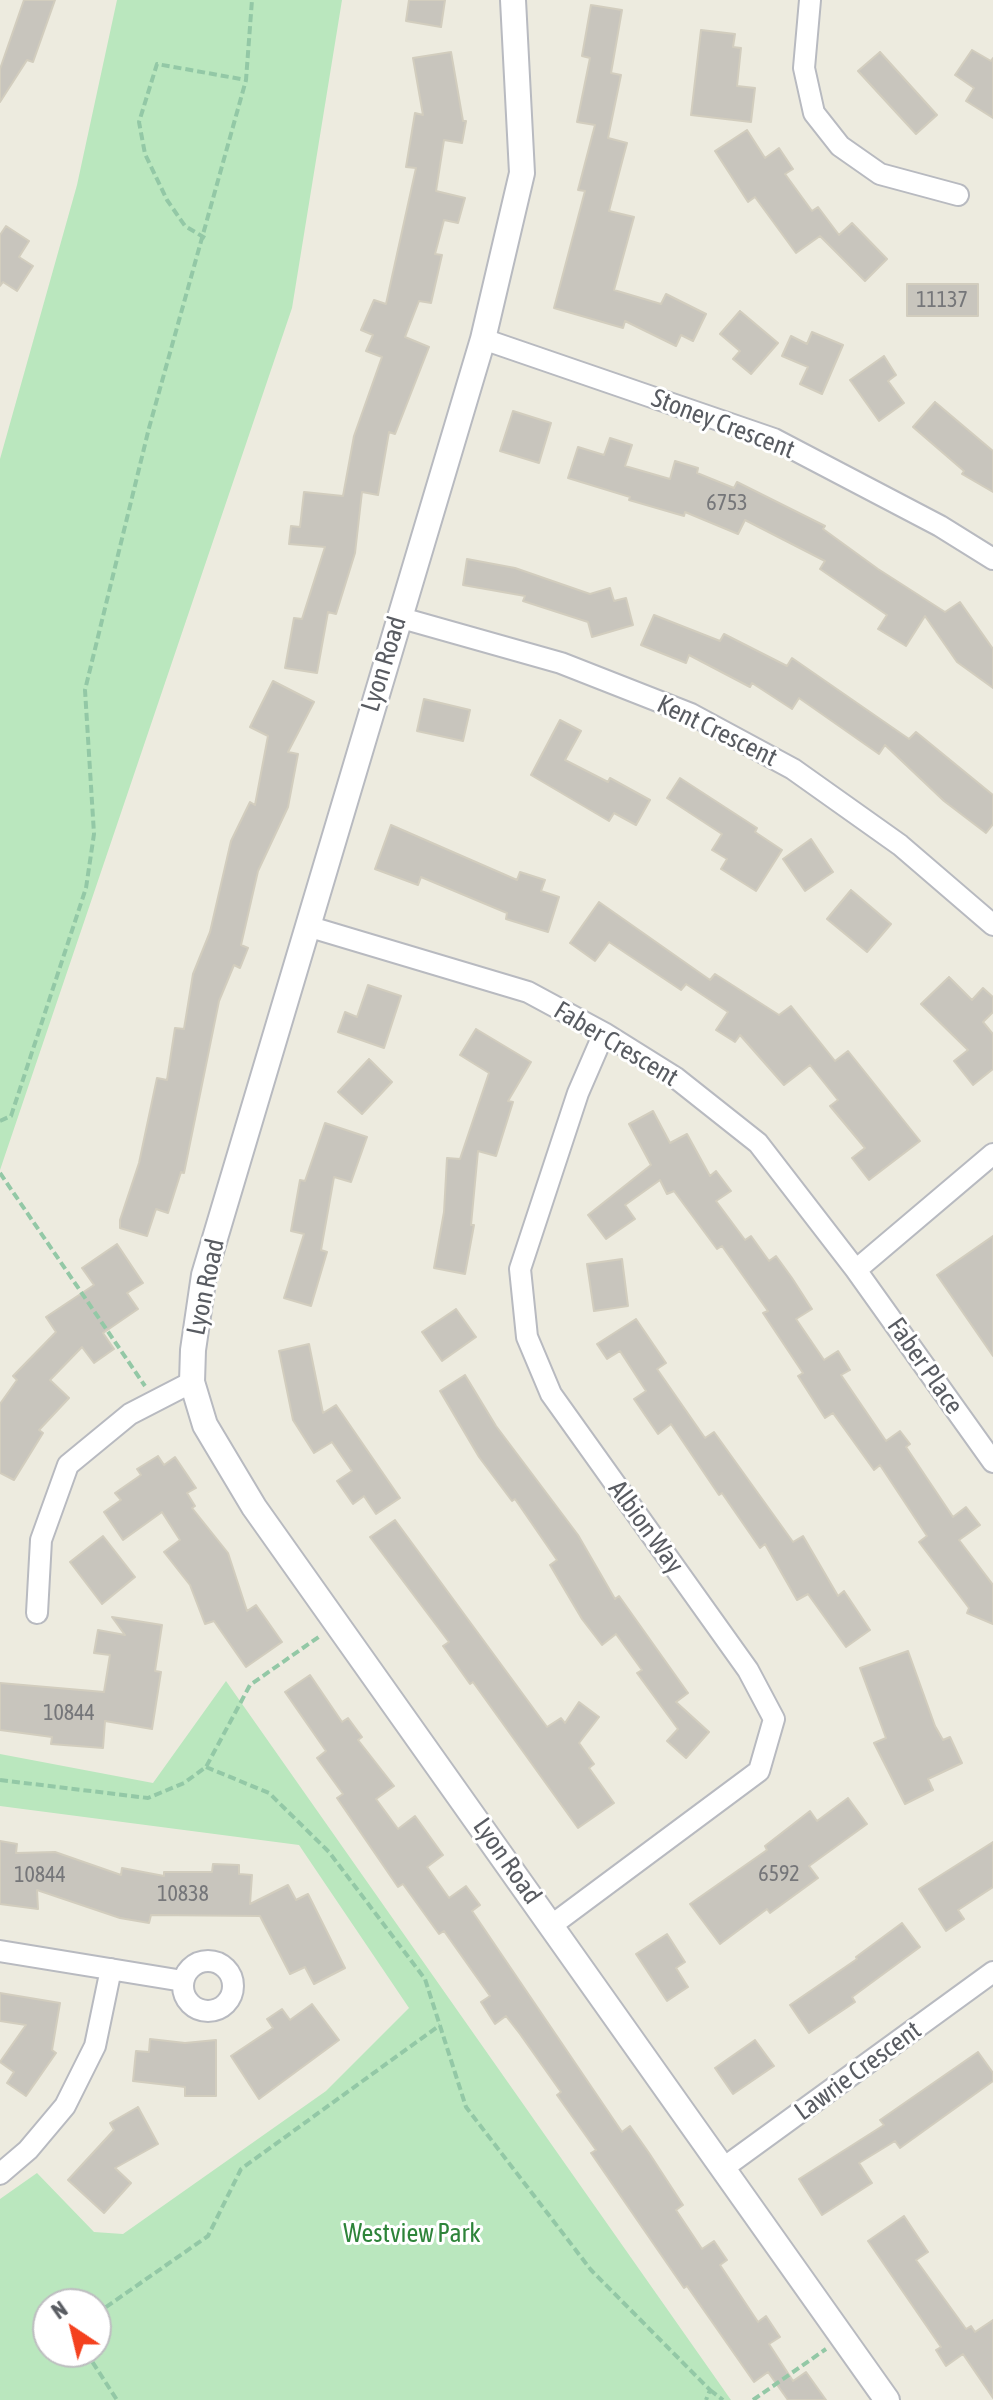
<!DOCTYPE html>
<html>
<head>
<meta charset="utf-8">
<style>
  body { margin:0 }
  #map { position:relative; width:993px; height:2400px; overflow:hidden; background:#edebdf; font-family:"Asap Condensed",sans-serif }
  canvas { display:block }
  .north { position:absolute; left:32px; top:2288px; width:80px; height:80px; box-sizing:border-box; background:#fff; border:2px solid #bdbec0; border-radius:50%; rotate:325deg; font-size:22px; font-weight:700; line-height:32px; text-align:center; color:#595c62 }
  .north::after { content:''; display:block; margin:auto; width:28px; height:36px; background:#f4411e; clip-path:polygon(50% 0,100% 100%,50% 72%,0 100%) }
</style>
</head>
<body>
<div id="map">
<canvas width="993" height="2400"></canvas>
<div class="north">N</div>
</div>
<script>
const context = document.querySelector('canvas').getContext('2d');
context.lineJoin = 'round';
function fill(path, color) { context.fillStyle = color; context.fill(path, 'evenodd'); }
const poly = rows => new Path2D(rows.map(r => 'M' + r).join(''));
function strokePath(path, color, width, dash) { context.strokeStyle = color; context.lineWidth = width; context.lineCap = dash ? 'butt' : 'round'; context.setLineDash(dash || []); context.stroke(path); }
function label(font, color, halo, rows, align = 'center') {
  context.font = font + ' "Asap Condensed",sans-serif'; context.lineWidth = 6; context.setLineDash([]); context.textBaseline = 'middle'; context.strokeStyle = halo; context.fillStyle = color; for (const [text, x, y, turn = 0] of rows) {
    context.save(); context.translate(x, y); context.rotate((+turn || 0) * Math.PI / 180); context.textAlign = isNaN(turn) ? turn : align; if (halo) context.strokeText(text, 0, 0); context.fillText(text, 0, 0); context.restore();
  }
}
fill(poly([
  [117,0,342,0,292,308,0,1170,0,459,77,185],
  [226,1681,731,2400,0,2400,0,2199,37,2173,94,2232,123,2234,326,2091,409,2008,299,1845,0,1806,0,1754,153,1783],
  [48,2304,96,2304,96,2352,48,2352]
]), '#bae7be');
const building = poly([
  [24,0,55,0,33,62,27,60,0,102,0,69,24,0],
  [409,0,445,0,441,27,406,21,409,0],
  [591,5,622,10,611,73,621,75,608,138,627,143,609,211,634,217,614,290,661,304,666,294,706,314,693,341,681,335,676,346,625,321,623,328,554,308,585,191,578,190,595,125,577,122,590,58,582,56,591,5],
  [701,30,735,34,733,47,741,48,737,86,755,88,751,122,691,115,701,30],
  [972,50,991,61,993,58,993,118,966,101,974,88,955,75,972,50],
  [451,52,463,121,466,121,462,143,444,140,436,191,465,198,458,223,444,220,435,254,442,255,431,303,419,301,405,337,429,347,395,434,389,432,378,495,362,492,355,553,336,614,328,612,317,673,285,668,294,618,302,619,325,547,289,544,291,526,300,527,304,492,343,496,354,436,382,357,366,351,373,335,361,330,374,300,386,304,416,168,406,167,415,113,423,115,413,58,451,52],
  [880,52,937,115,916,134,858,71,880,52],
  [747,130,765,158,779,148,793,169,785,174,812,211,818,207,839,235,852,223,887,259,865,281,820,236,796,253,755,197,748,202,715,151,747,130],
  [6,226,29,241,19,257,33,266,17,291,3,282,0,286,0,235,6,226],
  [907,284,978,284,978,316,907,316,907,284],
  [740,311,778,343,751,374,733,359,740,351,720,334,740,311],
  [812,332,843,345,822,394,800,384,808,367,782,356,791,336,807,344,812,332],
  [884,356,896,375,888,381,904,403,879,421,850,380,884,356],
  [935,402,993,451,993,492,962,474,964,471,913,427,935,402],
  [513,411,551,423,539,463,500,451,513,411],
  [610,438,632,445,625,466,670,479,675,461,698,468,697,473,734,488,737,482,825,526,823,529,878,569,945,612,960,602,993,649,993,688,957,662,925,616,906,646,878,629,887,615,820,569,825,561,745,520,738,534,685,512,684,516,629,500,630,497,568,478,578,447,604,455,610,438],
  [467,559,515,568,590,594,610,588,614,601,626,598,633,625,592,637,588,622,523,601,525,596,463,585,467,559],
  [654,615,720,641,724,634,787,666,792,658,909,739,916,732,993,795,993,824,986,833,944,801,885,745,879,754,799,698,792,709,752,683,750,687,689,655,686,663,641,645,654,615],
  [273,681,314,702,288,752,298,754,288,807,258,871,241,945,248,948,240,968,234,965,219,1001,184,1173,181,1172,168,1213,156,1209,147,1236,120,1228,120,1220,139,1163,157,1078,167,1080,175,1028,184,1029,193,974,210,932,231,841,250,802,255,805,268,736,250,727,273,681],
  [424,699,470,710,463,741,417,731,424,699],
  [560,720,581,731,565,760,608,782,610,778,650,800,636,825,614,813,609,821,531,775,560,720],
  [680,778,757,828,755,832,782,850,756,891,721,869,727,859,712,850,722,834,667,798,680,778],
  [391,825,517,880,520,872,545,880,541,891,559,897,548,932,506,919,507,913,421,877,418,885,375,869,391,825],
  [811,839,833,872,805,891,783,859,811,839],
  [851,890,891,924,867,952,827,919,851,890],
  [599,902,710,980,715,974,779,1015,791,1006,835,1061,848,1051,920,1141,869,1180,852,1158,865,1148,830,1106,838,1100,810,1065,784,1085,740,1035,735,1042,716,1030,728,1012,686,984,681,990,609,942,595,961,570,943,599,902],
  [949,977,972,1000,983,988,993,997,993,1012,983,1022,993,1034,993,1069,973,1085,954,1061,968,1050,921,1004,949,977],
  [368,985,401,996,384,1048,338,1032,345,1012,357,1017,368,985],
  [476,1029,531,1062,508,1101,513,1102,496,1156,478,1151,471,1225,474,1225,465,1274,434,1268,444,1212,447,1158,460,1159,489,1073,460,1055,476,1029],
  [369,1059,392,1082,362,1114,338,1092,369,1059],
  [653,1111,670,1143,687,1134,710,1176,716,1171,731,1191,716,1201,745,1240,751,1236,769,1261,776,1256,792,1278,812,1309,796,1319,824,1360,838,1351,850,1370,841,1375,886,1441,900,1431,910,1444,906,1447,953,1517,966,1507,980,1525,959,1540,993,1585,993,1624,967,1613,969,1608,919,1542,927,1536,880,1465,874,1470,833,1413,825,1418,798,1376,803,1373,763,1313,768,1311,722,1246,717,1249,674,1191,667,1194,660,1180,625,1205,635,1219,606,1239,588,1215,651,1165,629,1124,653,1111],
  [325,1123,367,1137,351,1182,334,1177,321,1250,327,1252,311,1306,284,1298,304,1234,291,1231,300,1180,305,1181,325,1123],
  [993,1236,993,1356,937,1275,993,1236],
  [117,1244,143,1283,127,1293,138,1309,103,1333,114,1349,94,1363,82,1347,50,1380,69,1398,39,1430,43,1433,14,1480,0,1473,0,1404,17,1380,13,1376,56,1332,46,1317,94,1285,82,1268,117,1244],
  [622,1259,628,1306,594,1311,587,1264,622,1259],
  [456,1309,476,1337,442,1361,422,1332,456,1309],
  [636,1319,666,1363,657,1369,705,1438,714,1432,793,1542,803,1536,838,1596,844,1591,870,1630,846,1647,808,1594,797,1600,765,1544,760,1548,722,1493,719,1495,671,1424,658,1434,634,1399,646,1391,620,1351,607,1359,597,1344,636,1319],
  [309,1344,323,1413,336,1405,400,1498,376,1514,364,1496,353,1504,337,1481,352,1471,332,1442,314,1453,293,1420,279,1351,309,1344],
  [465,1375,496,1426,578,1535,615,1599,619,1596,688,1693,676,1702,709,1732,686,1758,667,1741,678,1729,637,1673,642,1670,616,1634,602,1645,582,1619,550,1565,557,1560,515,1499,512,1501,479,1457,440,1391,465,1375],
  [158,1456,164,1465,175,1457,196,1488,187,1493,195,1506,192,1508,228,1553,247,1611,256,1605,282,1642,246,1667,214,1621,205,1624,190,1585,164,1552,180,1540,162,1512,123,1540,104,1512,121,1500,115,1493,141,1475,137,1469,158,1456],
  [395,1520,547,1727,561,1718,565,1723,579,1702,599,1717,579,1743,594,1764,589,1768,614,1803,578,1828,473,1682,470,1684,443,1646,449,1642,370,1537,395,1520],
  [103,1536,135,1577,102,1604,70,1562,103,1536],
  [112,1617,162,1625,155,1671,161,1672,152,1729,105,1721,103,1748,51,1744,52,1737,0,1730,0,1683,104,1692,110,1655,94,1653,98,1630,125,1635,112,1617],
  [908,1651,935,1726,943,1740,950,1737,962,1763,928,1779,933,1790,905,1804,874,1743,886,1738,860,1668,908,1651],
  [310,1675,342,1722,348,1718,362,1737,358,1740,394,1786,376,1799,398,1829,415,1816,443,1855,427,1867,449,1898,466,1886,480,1905,472,1911,622,2132,630,2126,649,2153,683,2205,676,2210,702,2249,714,2241,727,2260,720,2265,758,2322,766,2316,780,2337,769,2344,793,2381,806,2372,826,2400,788,2400,768,2372,754,2382,687,2286,684,2288,591,2153,596,2150,557,2095,561,2092,520,2034,506,2016,495,2024,481,2002,490,1996,444,1931,439,1934,403,1884,398,1887,337,1798,343,1794,317,1758,326,1751,285,1692,310,1675],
  [848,1798,867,1824,809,1866,818,1878,770,1913,767,1909,720,1944,690,1904,767,1850,765,1846,810,1811,817,1821,848,1798],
  [0,1841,17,1844,16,1853,55,1852,121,1875,122,1868,164,1876,164,1872,212,1872,213,1864,239,1865,239,1874,252,1875,250,1904,288,1885,296,1900,308,1894,345,1968,314,1984,305,1967,290,1974,260,1916,151,1915,149,1923,120,1918,37,1890,38,1909,0,1904,0,1841],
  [993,1842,993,1887,958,1910,964,1919,946,1931,919,1889,993,1842],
  [902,1923,920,1947,852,1997,855,2002,809,2033,790,2005,857,1959,856,1957,902,1923],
  [667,1934,685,1962,676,1968,688,1987,667,2001,636,1954,667,1934],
  [0,1993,60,2003,52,2050,56,2053,26,2096,7,2083,14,2072,0,2062,26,2025,0,2021,0,1993],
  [312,2004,339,2040,259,2099,231,2056,273,2028,267,2019,282,2009,290,2020,312,2004],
  [150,2039,185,2043,216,2040,216,2096,185,2096,185,2087,133,2081,136,2051,149,2052,150,2039],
  [755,2040,774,2066,733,2094,715,2068,755,2040],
  [978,2052,993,2073,993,2081,900,2148,895,2141,859,2163,872,2183,822,2215,799,2179,884,2125,880,2120,978,2052],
  [138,2107,158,2144,115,2168,131,2183,104,2213,68,2180,114,2130,110,2123,138,2107],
  [904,2216,928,2252,916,2260,966,2329,971,2326,975,2332,993,2320,993,2398,963,2354,946,2366,936,2350,941,2347,868,2241,904,2216]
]);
fill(building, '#c8c5bd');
strokePath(building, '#d2cdbe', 2);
const minor = poly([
  [810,0,804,68,814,113,840,146,880,174,958,195],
  [483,339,774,439,940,526,993,559],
  [398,617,561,663,691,714,793,769,900,845,993,925],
  [307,926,528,992,604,1033,676,1078,758,1143,856,1270,993,1462],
  [856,1270,993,1154],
  [37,1613,41,1540,68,1465,130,1414,192,1382],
  [552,1925,759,1771,774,1719,748,1670,551,1394,527,1337,520,1269,578,1093,604,1033],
  [0,1951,183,1981],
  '183 1986a25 25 0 1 1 50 0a25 25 0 1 1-50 0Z',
  [722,2169,993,1972],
  [0,2174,28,2150,65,2106,95,2046,111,1969]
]);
const tertiary = poly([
  [513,0,522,173,483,339,204,1275,193,1350,192,1382,205,1425,254,1507,887,2400]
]);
strokePath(minor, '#b8bac0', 24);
strokePath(tertiary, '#b8bac0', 28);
strokePath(poly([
  [205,238,185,226,167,200,145,154,139,122,157,64,246,80],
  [0,1121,11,1116,86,888,94,834,85,690,149,428,246,80,252,0],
  [0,1173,145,1386],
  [206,1767,269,1793,329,1852,425,1979,466,2107,591,2270,710,2390,706,2400],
  [0,1780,148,1798,184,1783,206,1767,250,1685,320,1636],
  [96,2314,208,2236,241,2169,440,2025],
  [86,2352,117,2400],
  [710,2390,723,2400],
  [753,2400,826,2349]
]), '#93c8a6', 4, [8, 4]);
strokePath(minor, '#fff', 20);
strokePath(tertiary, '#fff', 24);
label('22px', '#757679', null, [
  ["11137",942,300],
  ["6753",727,503],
  ["10844",69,1713],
  ["6592",779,1874],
  ["10844",40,1875],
  ["10838",183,1894]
]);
label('26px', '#595c62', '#fff', [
  ["Stoney Crescent",723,424,21],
  ["Lyon Road",384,664,-73],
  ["Kent Crescent",717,731,26],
  ["Faber Crescent",616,1044,31],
  ["Lyon Road",206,1287,-78],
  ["Faber Place",925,1366,55],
  ["Albion Way",646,1527,54],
  ["Lyon Road",507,1861,55],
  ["Lawrie Crescent",858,2071,-36]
]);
label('26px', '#2e843a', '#fff', [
  ["Westview Park",412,2234]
]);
</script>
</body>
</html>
